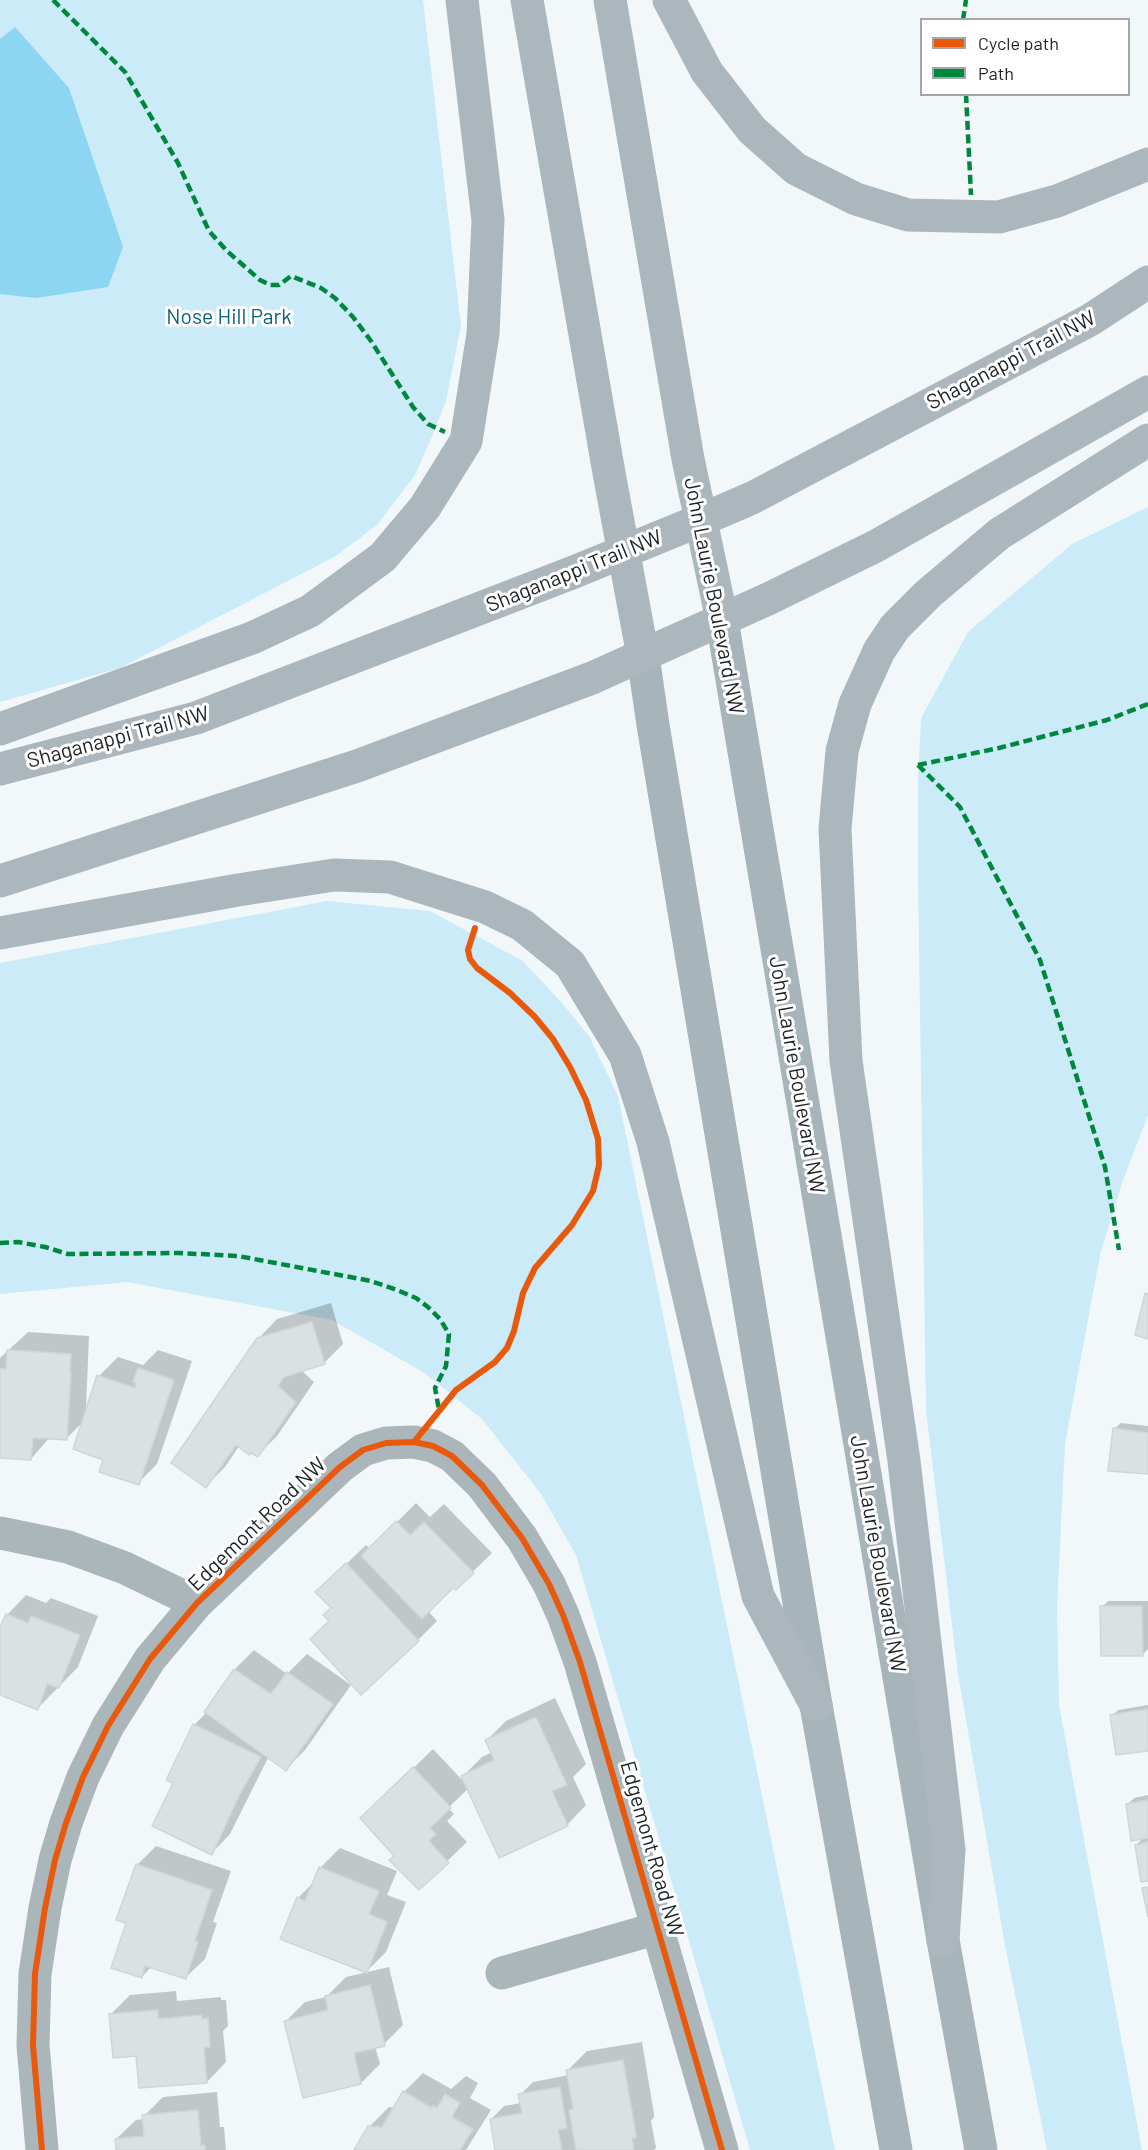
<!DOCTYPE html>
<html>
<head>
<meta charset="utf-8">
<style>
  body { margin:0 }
  #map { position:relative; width:1148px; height:2150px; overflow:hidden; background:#f2f8fa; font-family:Barlow,sans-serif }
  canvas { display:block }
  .legend { position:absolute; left:920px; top:18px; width:210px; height:78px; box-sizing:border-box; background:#fff; border:2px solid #a4a7a8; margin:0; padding:8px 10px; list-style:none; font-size:18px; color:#1c2225 }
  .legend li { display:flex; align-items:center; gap:12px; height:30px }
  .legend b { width:30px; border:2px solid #a4a7a8 }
</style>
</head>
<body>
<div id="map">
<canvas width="1148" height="2150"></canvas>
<ul class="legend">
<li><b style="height:8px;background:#e8590c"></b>Cycle path</li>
<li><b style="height:8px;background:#00873e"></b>Path</li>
</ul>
</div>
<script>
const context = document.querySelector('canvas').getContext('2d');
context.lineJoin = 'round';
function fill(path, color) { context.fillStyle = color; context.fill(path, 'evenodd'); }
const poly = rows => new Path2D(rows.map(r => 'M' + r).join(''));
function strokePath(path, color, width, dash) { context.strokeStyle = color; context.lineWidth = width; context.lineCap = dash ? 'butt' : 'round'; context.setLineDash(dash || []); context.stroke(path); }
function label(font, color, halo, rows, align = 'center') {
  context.font = font + ' Barlow,sans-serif'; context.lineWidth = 6; context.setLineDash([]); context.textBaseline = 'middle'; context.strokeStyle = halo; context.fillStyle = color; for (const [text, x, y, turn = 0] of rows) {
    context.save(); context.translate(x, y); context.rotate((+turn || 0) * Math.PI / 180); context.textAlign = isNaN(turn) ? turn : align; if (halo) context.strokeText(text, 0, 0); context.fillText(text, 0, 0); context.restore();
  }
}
fill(poly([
  [0,0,423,0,461,326,446,401,431,439,415,475,377,525,336,556,120,668,0,702],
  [1148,507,1148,1115,1122,1183,1100,1255,1065,1444,1057,1606,1059,1705,1142,2150,1047,2150,1005,1945,958,1674,926,1411,918,879,918,780,921,718,968,632,1072,544],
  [327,901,430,911,523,961,562,1003,589,1036,618,1096,835,2150,750,2150,576,1555,541,1494,482,1419,423,1372,332,1320,127,1282,0,1294,0,963]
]), '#cbebf8');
fill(poly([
  [15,27,69,88,123,247,108,287,36,298,0,294,0,39]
]), '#8cd6f3');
fill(poly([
  [331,1303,343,1344,324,1363,301,1370,314,1382,277,1436,258,1455,239,1446,225,1467,206,1486,258,1339,277,1319],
  [28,1332,89,1336,86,1409,99,1376,118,1357,143,1365,158,1350,192,1361,157,1464,138,1483,84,1421,67,1438,50,1437,31,1459,0,1457,0,1358],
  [1121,1423,1148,1426,1148,1473,1114,1429],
  [416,1503,430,1517,444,1504,492,1553,456,1588,457,1581,428,1611,437,1621,418,1640,331,1620,337,1573,366,1545,370,1549],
  [26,1595,46,1603,51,1598,98,1616,78,1667,38,1708,0,1694,0,1632,7,1615],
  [1108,1601,1148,1601,1148,1649,1143,1654,1102,1607],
  [254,1650,287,1674,307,1654,351,1685,305,1750,286,1769,269,1756,230,1834,211,1854,175,1782,194,1725,207,1712,206,1711,235,1669],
  [555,1698,586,1764,573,1777,586,1805,567,1825,469,1788,448,1808,454,1814,447,1821,467,1842,419,1888,396,1856,362,1818,433,1749,466,1784,463,1776,482,1757,492,1752,487,1740,506,1721],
  [1148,1705,1148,1749,1112,1716,1118,1710],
  [1148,1795,1148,1879,1136,1845,1144,1837,1128,1804,1134,1798],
  [156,1846,231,1871,213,1922,217,1923,205,1959,185,1978,151,1967,142,1977,128,1922,137,1865],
  [340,1848,397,1871,387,1895,406,1902,386,1952,367,1971,298,1898,315,1881,320,1868],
  [389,1967,403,2025,384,2044,375,2046,380,2064,361,2083,286,2021,305,2002,326,1997,346,1977],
  [176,1991,177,2001,221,1997,221,2000,226,2000,228,2026,223,2031,226,2062,207,2082,138,2055,111,2014,130,1995],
  [642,2042,654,2114,654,2117,651,2121,656,2148,654,2150,497,2150,491,2119,504,2106,521,2103,520,2095,533,2082,569,2075,568,2070,587,2051],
  [423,2073,451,2089,466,2076,478,2083,470,2098,491,2110,466,2150,355,2150,369,2127,389,2107,395,2108,404,2092],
  [217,2092,220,2127,224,2127,226,2150,117,2150,116,2139,136,2120,144,2119,144,2116,163,2097]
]), '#0003');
const building = poly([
  [1145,1293,1148,1294,1148,1339,1135,1335,1145,1293],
  [312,1322,325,1364,284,1377,278,1386,296,1402,258,1457,251,1453,249,1455,236,1445,206,1488,171,1463,257,1338,312,1322],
  [7,1350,71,1354,70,1373,71,1373,67,1440,33,1438,31,1460,0,1458,0,1369,6,1369,7,1350],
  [138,1368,174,1380,139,1485,99,1472,103,1460,73,1449,97,1375,135,1388,136,1383,133,1382,138,1368],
  [1113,1428,1148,1433,1148,1474,1108,1471,1113,1428],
  [396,1521,410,1535,424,1522,474,1573,456,1590,453,1588,422,1619,361,1556,396,1521],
  [346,1563,419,1641,361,1695,310,1639,329,1621,323,1615,331,1608,315,1592,346,1563],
  [1100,1606,1142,1606,1143,1656,1101,1656,1100,1606],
  [6,1614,28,1623,31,1616,80,1635,59,1688,47,1684,38,1710,0,1695,0,1627,6,1614],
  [234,1669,271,1694,287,1672,333,1704,286,1771,204,1712,234,1669],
  [1148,1709,1148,1751,1116,1755,1110,1715,1148,1709],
  [536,1717,567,1785,552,1791,568,1826,499,1858,461,1776,494,1760,485,1740,536,1717],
  [193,1724,261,1757,239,1796,212,1855,152,1826,173,1783,166,1780,193,1724],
  [413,1767,451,1808,430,1828,436,1834,429,1841,449,1863,419,1890,389,1860,394,1856,360,1818,413,1767],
  [1148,1800,1148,1838,1131,1841,1126,1804,1148,1800],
  [1148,1842,1148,1881,1141,1882,1135,1845,1148,1842],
  [136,1864,212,1890,195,1941,198,1942,186,1979,145,1966,142,1978,111,1968,126,1923,116,1920,136,1864],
  [319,1867,379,1891,369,1914,387,1922,367,1973,280,1939,297,1897,305,1901,319,1867],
  [1148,1887,1148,1917,1142,1888,1148,1887],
  [370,1985,385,2046,354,2053,361,2084,303,2098,284,2021,328,2010,325,1996,370,1985],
  [158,2010,158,2019,202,2015,202,2019,208,2018,210,2047,204,2047,207,2083,139,2088,136,2056,113,2058,109,2014,158,2010],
  [623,2060,636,2134,636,2138,632,2138,634,2150,576,2150,569,2110,573,2109,566,2070,623,2060],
  [560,2087,567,2128,558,2130,562,2150,495,2150,490,2119,522,2113,518,2094,560,2087],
  [403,2091,432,2108,433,2105,437,2108,445,2094,460,2103,452,2117,473,2129,460,2150,354,2150,368,2126,382,2127,403,2091],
  [198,2110,201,2146,205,2145,205,2150,116,2150,115,2139,144,2136,142,2115,198,2110]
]);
fill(building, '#dbe1e3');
strokePath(building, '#d0d6d8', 1.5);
strokePath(poly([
  [0,1533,68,1547,125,1568,197,1603],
  [502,1973,658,1928],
  [42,2150,33,2045,35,1974,45,1908,55,1860,66,1823,83,1777,108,1726,150,1659,197,1603,340,1467,363,1450,386,1443,414,1442,433,1446,452,1456,482,1485,522,1538,549,1584,563,1615,580,1662,722,2150]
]), '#aab6ba', 33);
strokePath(poly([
  [722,620,943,1940,981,2150],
  [643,656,653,725,816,1705,896,2150]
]), '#a7b4b9', 33);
strokePath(poly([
  [527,0,609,473,643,656],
  [610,0,688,459,722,620],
  [669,0,707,72,752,130,796,169,856,199,908,215,999,217,1057,201,1148,164],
  [0,729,252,638,310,611,383,557,425,507,466,441,483,334,488,220,462,0],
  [0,769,196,718,574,572,701,520,752,498,1090,320,1148,282],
  [0,881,357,766,592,678,768,599,876,546,1148,392],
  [0,933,238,890,334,875,390,877,485,907,522,925,570,964,625,1055,653,1142,758,1596,816,1705],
  [943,1940,949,1850,904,1461,846,1061,835,829,842,751,855,704,879,651,895,627,928,594,999,534,1148,440]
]), '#abb7bc', 33);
strokePath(poly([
  [53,0,125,72,178,163,209,231,227,251,260,280,270,285,279,285,291,276,321,288,335,298,353,317,371,341,413,407,428,424,445,432],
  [963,20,966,0],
  [966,94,971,195],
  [918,765,960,807,1040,960,1105,1167,1119,1250],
  [918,765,999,748,1107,720,1148,704],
  [0,1243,18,1242,45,1247,68,1254,179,1253,238,1256,371,1281,397,1290,416,1298,428,1307,440,1319,449,1334,446,1366,435,1388,439,1410]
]), '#00873e', 4.5, [9, 4.5]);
strokePath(poly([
  [414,1442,456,1390,495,1362,507,1348,514,1331,523,1293,535,1268,572,1225,593,1191,599,1165,598,1139,586,1100,570,1067,553,1039,535,1017,510,993,477,968,470,959,468,950,475,928],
  [42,2150,33,2045,35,1974,45,1908,55,1860,66,1823,83,1777,108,1726,150,1659,197,1603,340,1467,363,1450,386,1443,414,1442,433,1446,452,1456,482,1485,522,1538,549,1584,563,1615,580,1662,722,2150]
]), '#e8590c', 6);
label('21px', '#0c617c', '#fff', [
  ["Nose Hill Park",229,317]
]);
label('21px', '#1c2225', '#fff', [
  ["Shaganappi Trail NW",1011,360,-28],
  ["Shaganappi Trail NW",574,571,-22],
  ["John Laurie Boulevard NW",714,596,79],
  ["Shaganappi Trail NW",118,737,-15],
  ["John Laurie Boulevard NW",797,1075,80],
  ["Edgemont Road NW",257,1524,-44],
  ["John Laurie Boulevard NW",878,1554,80],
  ["Edgemont Road NW",652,1849,74]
]);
</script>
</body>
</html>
